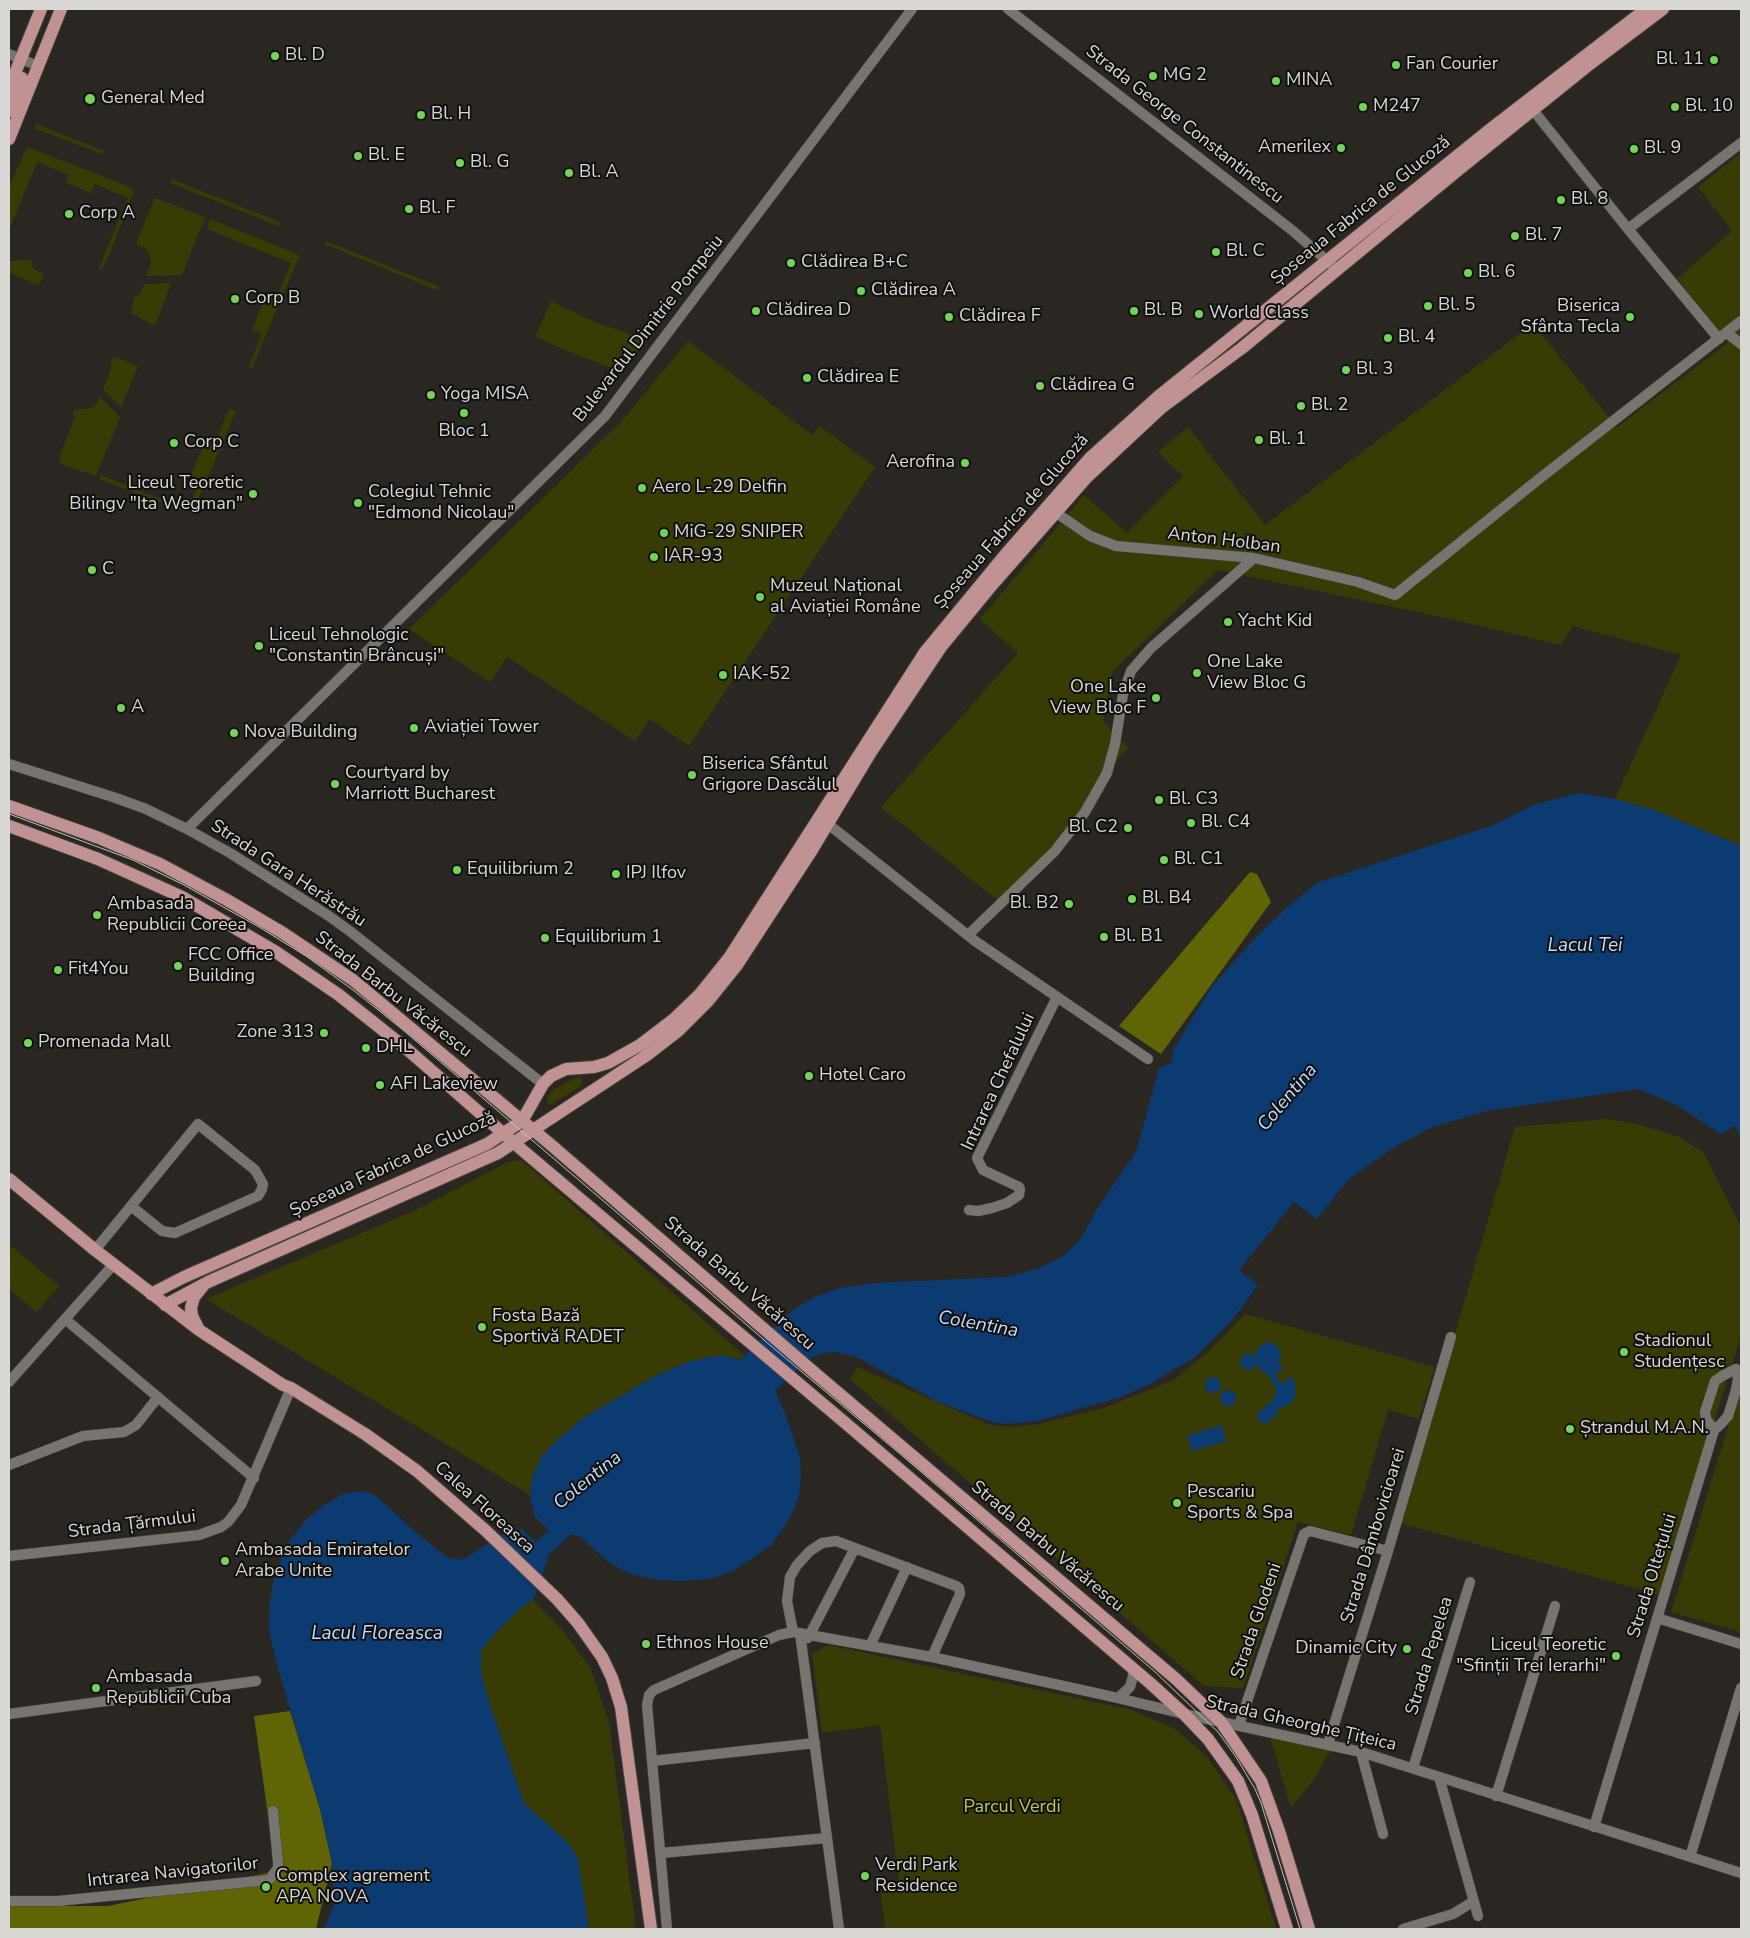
<!DOCTYPE html>
<html>
<head>
<meta charset="utf-8">
<style>
  body { margin:0 }
  #map { position:relative; width:1750px; height:1938px; overflow:hidden; background:#2a2723; font-family:"Nunito Sans",sans-serif }
  canvas { display:block }
  .frame { position:absolute; inset:0; border:10px solid #d9d8d5; pointer-events:none }
</style>
</head>
<body>
<div id="map">
<canvas width="1750" height="1938"></canvas>
<div class="frame"></div>
</div>
<script>
const context = document.querySelector('canvas').getContext('2d');
context.lineJoin = 'round';
function fill(path, color) { context.fillStyle = color; context.fill(path, 'evenodd'); }
const poly = rows => new Path2D(rows.map(r => 'M' + r).join(''));
function strokePath(path, color, width, dash) { context.strokeStyle = color; context.lineWidth = width; context.lineCap = dash ? 'butt' : 'round'; context.setLineDash(dash || []); context.stroke(path); }
function label(font, color, halo, rows, align = 'center') {
  context.font = font + ' "Nunito Sans",sans-serif'; context.lineWidth = 4; context.setLineDash([]); context.textBaseline = 'middle'; context.strokeStyle = halo; context.fillStyle = color; for (const [text, x, y, turn = 0] of rows) {
    context.save(); context.translate(x, y); context.rotate((+turn || 0) * Math.PI / 180); context.textAlign = isNaN(turn) ? turn : align; if (halo) context.strokeText(text, 0, 0); context.fillText(text, 0, 0); context.restore();
  }
}
fill(poly([
  [36,124,104,151,105,152,102,154,34,128],
  [27,147,130,187,134,191,106,263,102,268,98,270,128,198,95,184,91,193,66,183,69,175,37,162,9,230,9,187],
  [1741,153,1741,846,1654,810,1615,799,1681,655,1573,626,1561,645,1446,618,1218,570,1112,672,1103,721,1128,748,1119,757,1092,808,1002,904,881,807,1018,653,980,619,1084,495,1127,533,1183,476,1158,452,1188,427,1265,525,1533,324,1617,427,1728,343,1677,279,1732,231,1698,187],
  [171,179,280,222,278,226,170,183],
  [155,198,205,217,182,275,146,276,151,264,150,255,145,248,137,245,137,241],
  [210,219,297,254,299,257,252,368,248,367,262,334,252,330,267,293,277,296,291,263,207,229],
  [326,241,438,286,439,288,436,290,325,244],
  [32,260,31,265,35,270,44,274,39,285,9,273,9,261],
  [171,283,155,326,131,313,135,297,140,293,144,284],
  [551,301,590,320,645,340,623,372,585,358,535,337],
  [688,341,812,435,819,426,875,467,689,746,650,719,635,741,507,657,490,682,409,629,620,423],
  [115,357,138,366,121,407,103,389,111,369,111,360],
  [100,397,120,417,96,476,61,464,59,458,75,416,72,414,75,410,92,408,97,403],
  [229,409,236,411,197,502,192,500,200,479,191,475,207,437,216,440],
  [101,475,106,477,187,510,186,512,99,479],
  [578,1077,582,1079,581,1086,550,1105,546,1100,551,1091],
  [1607,1119,1634,1123,1682,1138,1704,1153,1741,1227,1741,1336,1660,1595,1400,1523,1515,1127],
  [521,1160,745,1356,740,1360,722,1355,691,1361,657,1375,583,1418,552,1445,532,1478,530,1495,206,1299,416,1210,508,1162],
  [11,1246,59,1286,37,1312,9,1289,9,1249],
  [1245,1314,1435,1367,1419,1419,1388,1410,1351,1535,1298,1522,1243,1688,1204,1686,850,1379,857,1367,990,1425,1010,1427,1039,1424,1104,1408,1174,1380,1208,1352],
  [1741,1385,1741,1632,1671,1612],
  [533,1600,565,1633,591,1669,609,1723,636,1929,589,1929,577,1859,524,1803,490,1705,481,1672,481,1650,502,1626,522,1607],
  [828,1645,1132,1710,1177,1730,1208,1758,1236,1799,1276,1929,885,1929,881,1893,900,1891,880,1725,822,1733,812,1654],
  [1270,1737,1331,1750,1312,1782,1291,1808]
]), '#383c04');
fill(poly([
  [1250,872,1257,874,1271,902,1161,1054,1119,1026],
  [290,1711,320,1809,332,1863,316,1929,9,1929,9,1906,108,1906,272,1872,275,1865,254,1716]
]), '#5f6505');
fill(poly([
  [1579,793,1615,799,1654,810,1741,846,1741,1138,1735,1126,1721,1134,1675,1104,1638,1089,1486,1111,1430,1128,1395,1147,1351,1177,1316,1219,1294,1202,1239,1270,1258,1285,1232,1320,1195,1357,1152,1383,1121,1397,1037,1421,1007,1424,992,1422,938,1402,857,1357,836,1352,823,1353,809,1358,775,1391,785,1413,800,1458,801,1476,799,1496,792,1514,782,1531,769,1547,733,1571,710,1579,681,1581,658,1580,630,1574,608,1562,581,1537,570,1534,562,1542,534,1516,530,1495,532,1478,540,1459,552,1445,583,1418,657,1375,691,1361,722,1355,740,1360,794,1309,815,1297,840,1288,874,1283,1008,1277,1039,1268,1063,1256,1081,1239,1097,1209,1136,1152,1159,1068,1172,1063,1173,1050,1213,985,1257,936,1282,912,1316,883,1494,825,1533,805],
  [1271,1342,1277,1346,1281,1353,1279,1363,1282,1368,1280,1372,1276,1372,1276,1377,1279,1381,1285,1383,1288,1382,1286,1377,1290,1376,1295,1384,1296,1392,1293,1402,1276,1411,1279,1418,1273,1415,1269,1422,1264,1424,1259,1421,1257,1416,1259,1412,1265,1408,1264,1403,1269,1406,1270,1404,1276,1394,1276,1388,1270,1377,1260,1369,1257,1364,1253,1369,1247,1370,1242,1367,1240,1362,1244,1354,1249,1353,1255,1356,1258,1348,1264,1343],
  '1205 1385a8 8 0 1 1 16 0a8 8 0 1 1-16 0Z',
  '1220 1398a8 8 0 1 1 16 0a8 8 0 1 1-16 0Z',
  [1221,1425,1226,1441,1192,1451,1187,1436],
  [362,1491,375,1495,421,1537,447,1557,458,1560,466,1558,507,1531,522,1529,549,1555,533,1600,522,1607,502,1626,481,1650,481,1672,490,1705,524,1803,569,1844,578,1859,589,1929,324,1929,334,1905,332,1863,320,1809,275,1658,269,1630,269,1609,273,1583,282,1557,291,1539,305,1521,324,1505,345,1493]
]), '#0c3b72');
strokePath(poly([
  [526,1564,573,1520]
]), '#0c3b72', 18);
const minor = poly([
  [1008,9,1293,231,1333,266],
  [9,54,38,66],
  [1533,110,1628,229,1741,143],
  [1628,229,1719,339],
  [1727,333,1741,344],
  [1055,512,1090,536,1116,546,1254,558,1358,582,1395,595,1539,479,1741,321],
  [9,764,116,798,146,809,187,829,230,853,329,916,351,932,543,1084],
  [823,820,975,941,1148,1059],
  [187,829,605,416,912,9],
  [968,935,1055,851,1085,812,1107,773,1115,744,1123,694,1131,671,1151,648,1254,558],
  [969,1210,978,1211,992,1208,1007,1203,1019,1195,1020,1189,1019,1187,983,1170,977,1158,1057,997],
  [95,1250,198,1124,255,1170,263,1184,262,1189,258,1196,175,1233,162,1231,131,1206],
  [65,1319,254,1478],
  [9,1382,114,1264],
  [9,1465,83,1436,124,1432,136,1425,158,1397],
  [9,1556,199,1535,221,1527,228,1522,241,1505,291,1388],
  [1657,1618,1741,1644],
  [793,1632,787,1601,790,1577,797,1565,810,1551,822,1543,836,1541,956,1586,959,1588,960,1594,932,1657],
  [800,1633,839,1929],
  [808,1638,855,1548],
  [870,1646,907,1567],
  [1118,1698,1130,1687,1133,1676,1133,1669],
  [9,1714,256,1681],
  [1239,1725,1304,1534,1310,1531,1388,1551],
  [1328,1744,1388,1551,1451,1337],
  [1361,1752,1383,1834],
  [652,1761,815,1743],
  [1413,1768,1470,1582],
  [1439,1777,1478,1916],
  [1496,1796,1555,1606],
  [1594,1827,1714,1430,1721,1424,1728,1416,1736,1390,1738,1378,1736,1369,1722,1376,1715,1381,1705,1412,1706,1419,1714,1430],
  [661,1853,827,1838],
  [1690,1857,1741,1688],
  [9,1901,58,1901,269,1880,278,1868,278,1862,273,1811],
  [667,1929,647,1705,649,1695,654,1690,779,1635,793,1632,932,1657,1118,1698,1184,1714,1361,1752,1741,1873],
  [1403,1929,1453,1914,1474,1901]
]);
const major = poly([
  [9,88,41,9],
  [9,111,22,78],
  [9,139,61,9],
  [9,806,99,838,160,864,227,900,283,933,353,980,550,1144,816,1374,1176,1679,1221,1722,1261,1781,1279,1831,1309,1929],
  [9,826,98,859,182,897,276,952,339,995,408,1050,521,1149,843,1421,1150,1683,1184,1714,1208,1739,1238,1781,1252,1815,1287,1929],
  [9,1179,95,1250,199,1330,283,1385,291,1388,365,1434,417,1471,485,1530,557,1599,578,1623,602,1657,612,1678,621,1707,651,1929],
  [151,1294,184,1277,487,1144,522,1121,543,1084,551,1076,566,1069,594,1067,608,1063,640,1045,674,1019,700,994,729,958,925,652,1005,555,1090,458,1159,396,1492,128,1646,9],
  [165,1305,208,1282,498,1153,647,1055,678,1031,708,1001,737,965,812,850,871,752,941,647,992,585,1087,477,1161,408,1242,348,1458,170,1586,67,1663,9],
  [198,1328,192,1316,191,1308,194,1297,203,1286]
]);
strokePath(minor, '#464440', 11);
strokePath(major, '#464440', 14);
strokePath(minor, '#787571', 10);
strokePath(major, '#c19294', 12);
strokePath(poly([
  [9,814,133,860,184,885,259,927,306,956,353,990,402,1029,663,1252,771,1346,899,1453,1154,1671,1218,1732,1236,1757,1255,1789,1261,1803,1300,1929]
]), '#c4c3c0', 1);
for (const [x, y, r, color] of [
  [275,56,5,"#75d25b"],
  [1714,60,5,"#75d25b"],
  [1396,65,5,"#75d25b"],
  [1153,76,5,"#75d25b"],
  [1276,81,5,"#75d25b"],
  [90,99,6,"#75d25b"],
  [1363,107,5,"#75d25b"],
  [1675,107,5,"#75d25b"],
  [421,115,5,"#75d25b"],
  [1341,148,5,"#75d25b"],
  [1634,149,5,"#75d25b"],
  [358,156,5,"#75d25b"],
  [460,163,5,"#75d25b"],
  [569,173,5,"#75d25b"],
  [1561,200,5,"#75d25b"],
  [409,209,5,"#75d25b"],
  [69,214,5,"#75d25b"],
  [1515,236,5,"#75d25b"],
  [1216,252,5,"#75d25b"],
  [791,263,5,"#75d25b"],
  [1468,273,5,"#75d25b"],
  [861,291,5,"#75d25b"],
  [235,299,5,"#75d25b"],
  [1428,306,5,"#75d25b"],
  [756,311,5,"#75d25b"],
  [1134,311,5,"#75d25b"],
  [1199,314,5,"#75d25b"],
  [949,317,5,"#75d25b"],
  [1630,317,5,"#75d25b"],
  [1388,338,5,"#75d25b"],
  [1346,370,5,"#75d25b"],
  [807,378,5,"#75d25b"],
  [1040,386,5,"#75d25b"],
  [431,395,5,"#75d25b"],
  [1301,406,5,"#75d25b"],
  [464,413,5,"#75d25b"],
  [1259,440,5,"#75d25b"],
  [174,443,5,"#75d25b"],
  [965,463,5,"#75d25b"],
  [642,488,5,"#75d25b"],
  [253,494,5,"#75d25b"],
  [358,503,5,"#75d25b"],
  [664,533,5,"#75d25b"],
  [654,557,5,"#75d25b"],
  [92,570,5,"#75d25b"],
  [760,597,5,"#75d25b"],
  [1228,622,5,"#75d25b"],
  [259,646,5,"#75d25b"],
  [1197,673,5,"#75d25b"],
  [723,675,5,"#75d25b"],
  [1156,698,5,"#75d25b"],
  [121,708,5,"#75d25b"],
  [414,728,5,"#75d25b"],
  [234,733,5,"#75d25b"],
  [692,775,5,"#75d25b"],
  [335,784,5,"#75d25b"],
  [1159,800,5,"#75d25b"],
  [1191,823,5,"#75d25b"],
  [1128,828,5,"#75d25b"],
  [1164,860,5,"#75d25b"],
  [457,870,5,"#75d25b"],
  [616,874,5,"#75d25b"],
  [1132,899,5,"#75d25b"],
  [1069,904,5,"#75d25b"],
  [97,915,5,"#75d25b"],
  [1104,937,5,"#75d25b"],
  [545,938,5,"#75d25b"],
  [178,966,5,"#75d25b"],
  [58,970,5,"#75d25b"],
  [324,1033,5,"#75d25b"],
  [28,1043,5,"#75d25b"],
  [366,1048,5,"#75d25b"],
  [809,1076,5,"#75d25b"],
  [380,1085,5,"#75d25b"],
  [482,1327,5,"#75d25b"],
  [1624,1352,5,"#75d25b"],
  [1570,1429,5,"#75d25b"],
  [1177,1503,5,"#75d25b"],
  [225,1561,5,"#75d25b"],
  [646,1644,5,"#75d25b"],
  [1407,1649,5,"#75d25b"],
  [1616,1656,5,"#75d25b"],
  [96,1688,5,"#75d25b"],
  [865,1876,5,"#75d25b"],
  [266,1887,5,"#75d25b"]
]) { const dot = new Path2D(); dot.arc(x, y, r, 0, 2 * Math.PI); context.fillStyle = color; context.fill(dot); strokePath(dot, '#11100e', 2); }
label('18px', '#d9d8d5', '#11100e', [
  ["Bl. D",285,56],
  ["Bl. 11",1704,60,"right"],
  ["Fan Courier",1406,65],
  ["MG 2",1163,76],
  ["MINA",1286,81],
  ["General Med",101,99],
  ["M247",1373,107],
  ["Bl. 10",1685,107],
  ["Bl. H",431,115],
  ["Amerilex",1331,148,"right"],
  ["Bl. 9",1644,149],
  ["Bl. E",368,156],
  ["Bl. G",470,163],
  ["Bl. A",579,173],
  ["Bl. 8",1571,200],
  ["Bl. F",419,209],
  ["Corp A",79,214],
  ["Bl. 7",1525,236],
  ["Bl. C",1226,252],
  ["Clădirea B+C",801,263],
  ["Bl. 6",1478,273],
  ["Clădirea A",871,291],
  ["Corp B",245,299],
  ["Bl. 5",1438,306],
  ["Biserica",1620,307,"right"],
  ["Sfânta Tecla",1620,328,"right"],
  ["Clădirea D",766,311],
  ["Bl. B",1144,311],
  ["World Class",1209,314],
  ["Clădirea F",959,317],
  ["Bl. 4",1398,338],
  ["Bl. 3",1356,370],
  ["Clădirea E",817,378],
  ["Clădirea G",1050,386],
  ["Yoga MISA",441,395],
  ["Bl. 2",1311,406],
  ["Bloc 1",464,432,"center"],
  ["Bl. 1",1269,440],
  ["Corp C",184,443],
  ["Aerofina",955,463,"right"],
  ["Liceul Teoretic",243,484,"right"],
  ["Bilingv \"Ita Wegman\"",243,505,"right"],
  ["Aero L-29 Delfin",652,488],
  ["Colegiul Tehnic",368,493],
  ["\"Edmond Nicolau\"",368,514],
  ["MiG-29 SNIPER",674,533],
  ["IAR-93",664,557],
  ["C",102,570],
  ["Muzeul Național",770,587],
  ["al Aviației Române",770,608],
  ["Yacht Kid",1238,622],
  ["Liceul Tehnologic",269,636],
  ["\"Constantin Brâncuși\"",269,657],
  ["One Lake",1207,663],
  ["View Bloc G",1207,684],
  ["IAK-52",733,675],
  ["One Lake",1146,688,"right"],
  ["View Bloc F",1146,709,"right"],
  ["A",131,708],
  ["Aviației Tower",424,728],
  ["Nova Building",244,733],
  ["Biserica Sfântul",702,765],
  ["Grigore Dascălul",702,786],
  ["Courtyard by",345,774],
  ["Marriott Bucharest",345,795],
  ["Bl. C3",1169,800],
  ["Bl. C4",1201,823],
  ["Bl. C2",1118,828,"right"],
  ["Bl. C1",1174,860],
  ["Equilibrium 2",467,870],
  ["IPJ Ilfov",626,874],
  ["Bl. B4",1142,899],
  ["Bl. B2",1059,904,"right"],
  ["Ambasada",107,905],
  ["Republicii Coreea",107,926],
  ["Bl. B1",1114,937],
  ["Equilibrium 1",555,938],
  ["FCC Office",188,956],
  ["Building",188,977],
  ["Fit4You",68,970],
  ["Zone 313",314,1033,"right"],
  ["Promenada Mall",38,1043],
  ["DHL",376,1048],
  ["Hotel Caro",819,1076],
  ["AFI Lakeview",390,1085],
  ["Fosta Bază",492,1317],
  ["Sportivă RADET",492,1338],
  ["Stadionul",1634,1342],
  ["Studențesc",1634,1363],
  ["Ștrandul M.A.N.",1580,1429],
  ["Pescariu",1187,1493],
  ["Sports & Spa",1187,1514],
  ["Ambasada Emiratelor",235,1551],
  ["Arabe Unite",235,1572],
  ["Ethnos House",656,1644],
  ["Liceul Teoretic",1606,1646,"right"],
  ["\"Sfinții Trei Ierarhi\"",1606,1667,"right"],
  ["Dinamic City",1397,1649,"right"],
  ["Ambasada",106,1678],
  ["Republicii Cuba",106,1699],
  ["Verdi Park",875,1866],
  ["Residence",875,1887],
  ["Complex agrement",276,1877],
  ["APA NOVA",276,1898]
], 'left');
label('18px', '#d9d8d5', '#11100e', [
  ["Strada George Constantinescu",1184,125,38],
  ["Șoseaua Fabrica de Glucoză",1361,211,-39],
  ["Bulevardul Dimitrie Pompeiu",649,329,-52],
  ["Șoseaua Fabrica de Glucoză",1012,522,-49],
  ["Anton Holban",1224,541,7],
  ["Strada Gara Herăstrău",288,874,33],
  ["Strada Barbu Văcărescu",393,995,38],
  ["Intrarea Chefalului",999,1082,-65],
  ["Șoseaua Fabrica de Glucoză",393,1165,-25],
  ["Strada Barbu Văcărescu",739,1284,41],
  ["Calea Floreasca",484,1508,42],
  ["Strada Țărmului",132,1525,-7],
  ["Strada Dâmbovicioarei",1374,1536,-73],
  ["Strada Barbu Văcărescu",1047,1547,40],
  ["Strada Oltețului",1653,1576,-73],
  ["Strada Glodeni",1257,1621,-71],
  ["Strada Pepelea",1430,1656,-73],
  ["Strada Gheorghe Țițeica",1301,1724,13],
  ["Intrarea Navigatorilor",173,1873,-6]
]);
label('18px', '#bdc857', '#11100e', [
  ["Parcul Verdi",1012,1808]
]);
label('italic 19px', '#c2dbfe', '#11100e', [
  ["Lacul Tei",1585,946],
  ["Colentina",1288,1098,-50],
  ["Colentina",978,1325,10],
  ["Colentina",588,1481,-39],
  ["Lacul Floreasca",377,1634]
]);
</script>
</body>
</html>
